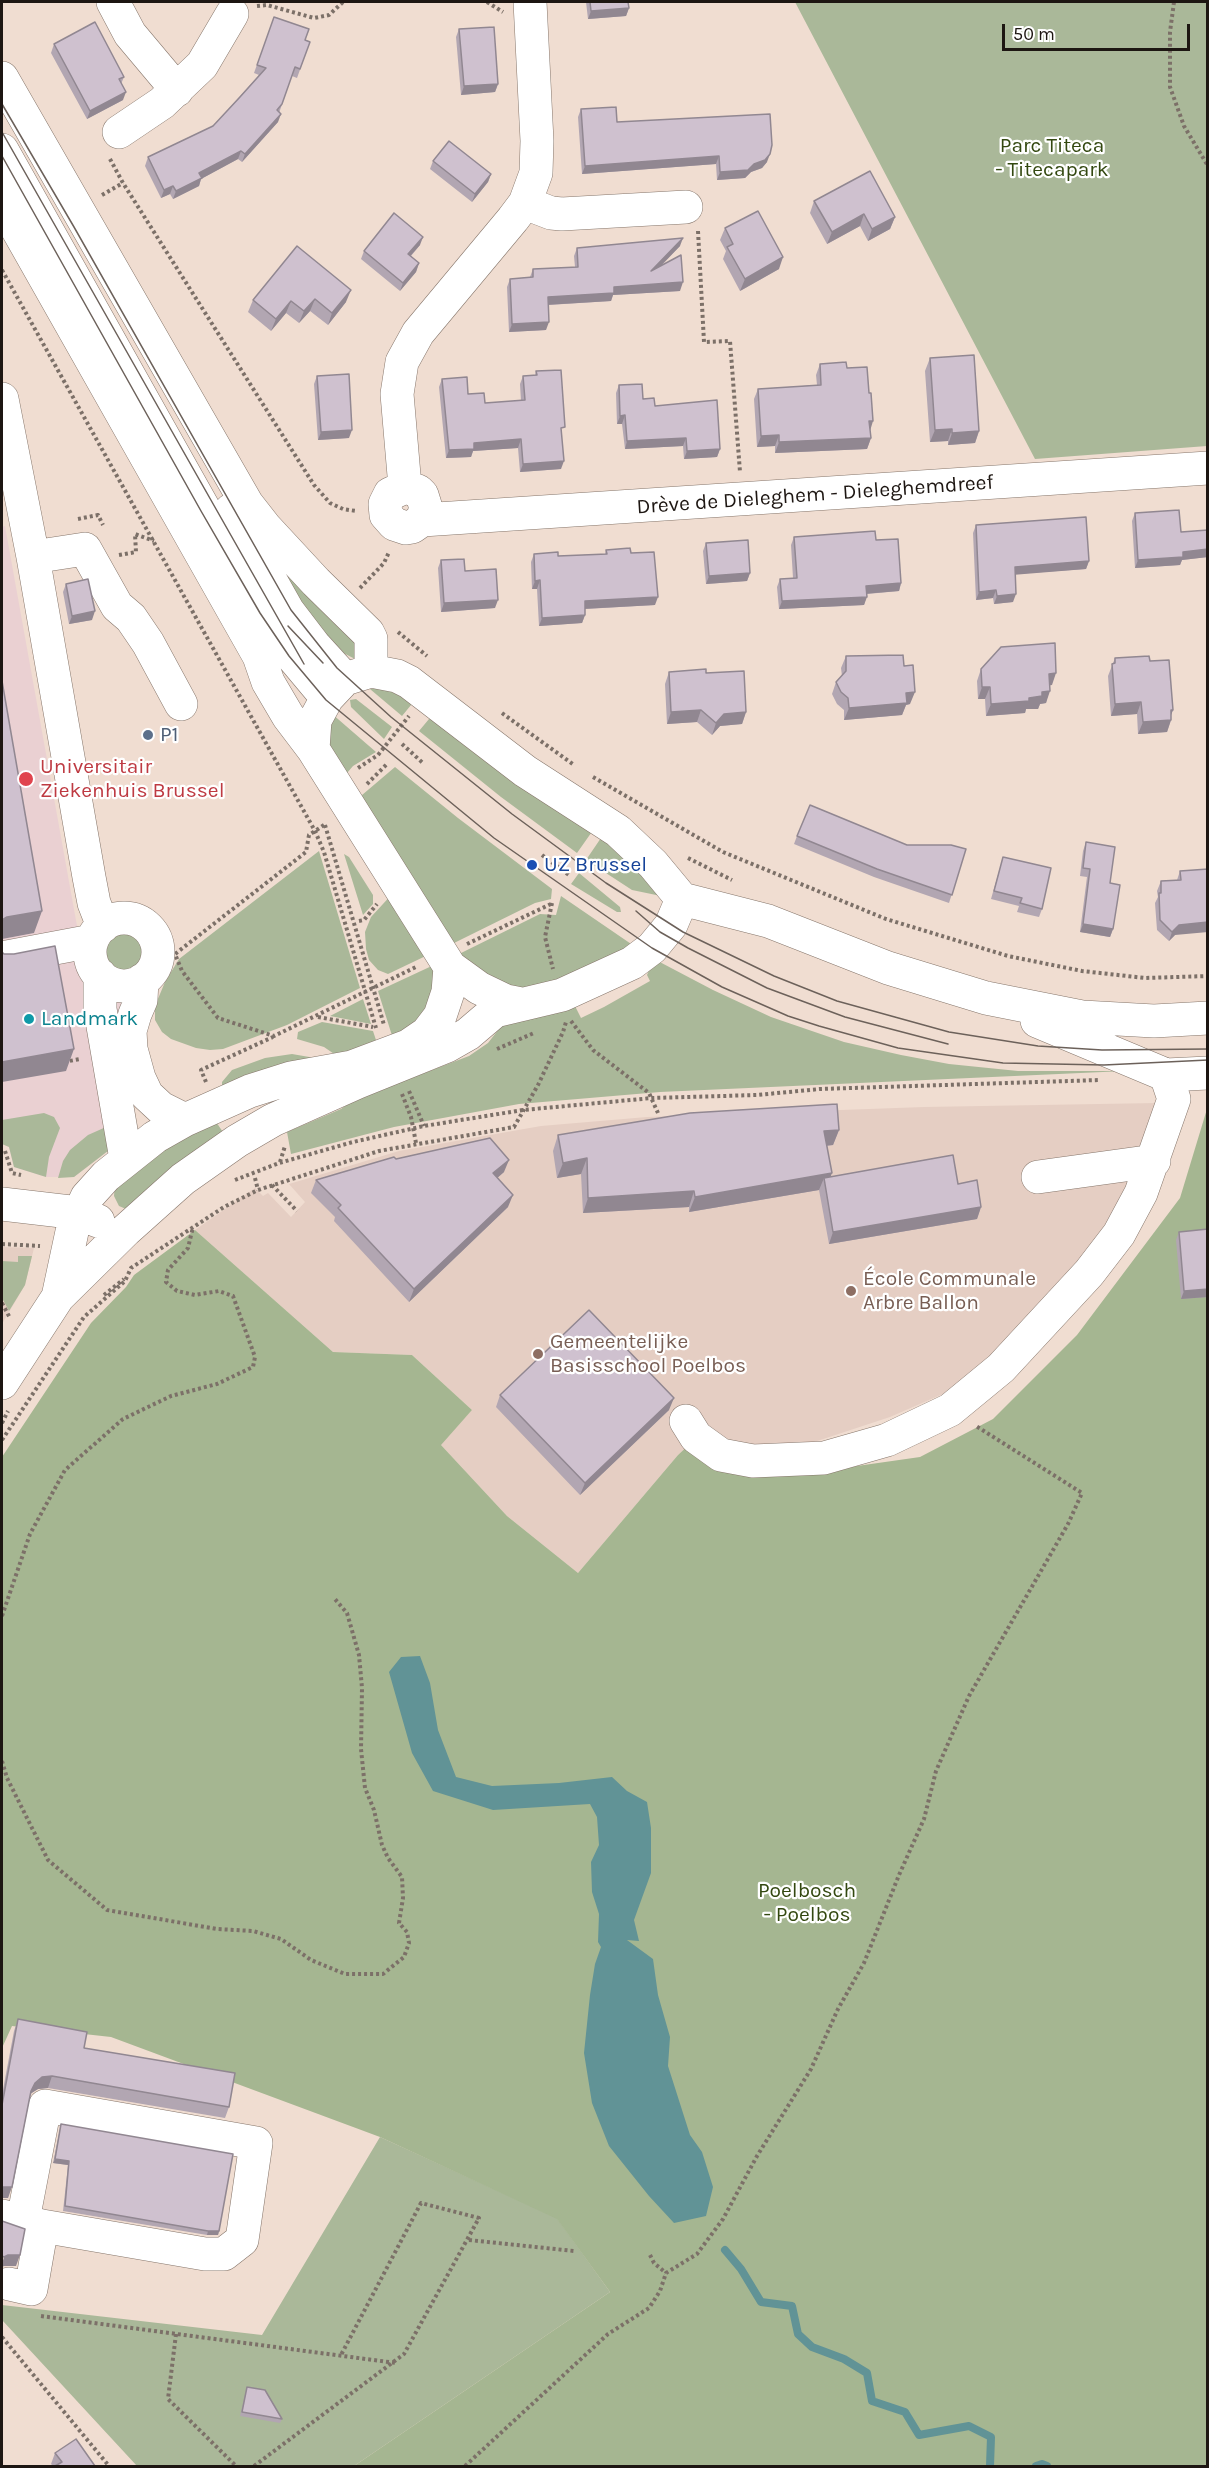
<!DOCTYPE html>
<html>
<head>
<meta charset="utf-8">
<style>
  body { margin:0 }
  #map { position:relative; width:1209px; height:2468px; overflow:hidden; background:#f0ddd1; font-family:Karla,sans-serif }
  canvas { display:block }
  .frame { position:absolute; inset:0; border:3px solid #1d1612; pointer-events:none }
  .scale { position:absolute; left:1002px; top:24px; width:188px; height:27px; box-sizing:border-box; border:3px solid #1d1612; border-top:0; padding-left:8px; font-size:18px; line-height:21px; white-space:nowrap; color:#1d1612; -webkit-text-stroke:4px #fff; paint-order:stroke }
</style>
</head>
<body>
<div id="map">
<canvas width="1209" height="2468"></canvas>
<div class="frame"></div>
<div class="scale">50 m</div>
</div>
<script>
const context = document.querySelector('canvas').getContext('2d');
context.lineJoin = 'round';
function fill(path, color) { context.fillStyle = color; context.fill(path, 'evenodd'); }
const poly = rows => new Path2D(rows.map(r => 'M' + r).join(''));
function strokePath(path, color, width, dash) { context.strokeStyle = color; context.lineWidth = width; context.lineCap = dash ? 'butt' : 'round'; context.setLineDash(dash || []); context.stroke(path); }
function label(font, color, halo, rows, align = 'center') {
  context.font = font + ' Karla,sans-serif'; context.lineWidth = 4.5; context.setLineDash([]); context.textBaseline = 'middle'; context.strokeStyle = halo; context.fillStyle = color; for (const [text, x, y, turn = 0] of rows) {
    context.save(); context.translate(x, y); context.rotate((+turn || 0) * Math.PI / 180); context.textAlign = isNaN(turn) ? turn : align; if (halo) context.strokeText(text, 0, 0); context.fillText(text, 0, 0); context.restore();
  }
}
fill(poly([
  [1157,1103,1117,1214,1087,1262,961,1386,890,1417,799,1447,745,1450,706,1429,678,1455,578,1573,507,1516,440,1444,472,1410,412,1355,333,1352,195,1230,255,1188,263,1196,268,1193,291,1217,305,1202,289,1184,399,1151,541,1126,647,1117,924,1107],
  [2,1247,34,1248,25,1285,2,1324]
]), '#e5cec3');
fill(poly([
  [5,526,77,926,78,954,83,969,95,982,132,996,117,1144,74,1177,46,1177,14,1167,9,1147,2,1144,2,527]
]), '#ead0d2');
fill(poly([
  [795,2,1207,2,1207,446,1035,459],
  [241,505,361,635,355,659,328,645],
  [364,684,416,699,402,716],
  [356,699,392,727,384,739,351,707,350,700],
  [331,713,376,752,353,766,341,780,327,745],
  [434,713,596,826,577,853,501,797,419,731],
  [395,767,458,818,552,889,551,899,535,903,450,945,355,801],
  [605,832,661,896,632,890,586,860],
  [319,851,360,988,287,1025,223,1049,210,1050,196,1048,171,1039,162,1032,155,1020,155,1006,165,982,179,959],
  [344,854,349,857,373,895,373,904,363,915],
  [579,873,620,907,621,912,617,912,571,884],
  [394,892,432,953,388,974,378,970,369,960,366,949,365,932,371,917],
  [561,896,637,948,533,991,507,987,457,955,540,914,556,915],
  '102 951a22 22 0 1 1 44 0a22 22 0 1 1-44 0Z',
  [654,959,713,990,771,1017,844,1042,901,1055,949,1064,1018,1071,1125,1071,660,1092,519,1104,394,1127,291,1154,287,1132,341,1109,353,1100,469,1056,488,1043,502,1025,573,1002,581,1018,604,1007,650,981,647,975],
  [436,964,437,971,423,1022,394,1042,378,991],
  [363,999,371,1024,330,1016],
  [322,1022,373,1031,379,1049,343,1060,324,1047,297,1039,298,1032],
  [292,1054,315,1058,222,1094,222,1082,232,1070,265,1058],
  [44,1113,54,1117,60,1128,49,1157,46,1177,14,1167,9,1147,2,1144,2,1120],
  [212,1116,227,1138,126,1209,119,1206,114,1196,115,1183],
  [106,1127,117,1144,74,1177,58,1178,63,1161,70,1150,88,1135],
  [2,1255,2,1261,18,1262,18,1256,32,1256,25,1285,9,1311,2,1298],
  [380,2137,557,2218,610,2292,354,2466,137,2466,2,2320,2,2305,262,2335]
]), '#aab899');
fill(poly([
  [1207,1109,1207,2466,354,2466,610,2292,557,2219,380,2137,111,2037,12,2026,2,2048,2,1457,91,1323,126,1287,134,1275,195,1230,333,1352,412,1355,472,1410,441,1445,507,1516,578,1573,678,1455,706,1429,726,1447,822,1471,920,1457,993,1419,1077,1335,1180,1198]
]), '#a5b691');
fill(poly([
  [420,1656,430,1683,438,1730,456,1777,492,1786,559,1783,612,1777,627,1791,647,1802,651,1828,651,1873,634,1920,639,1941,627,1940,653,1959,658,1995,670,2037,668,2066,690,2135,702,2152,713,2187,706,2216,674,2223,649,2196,609,2146,592,2103,584,2053,590,1995,595,1964,601,1947,598,1942,599,1914,592,1892,591,1862,599,1845,597,1817,590,1804,493,1810,433,1791,412,1753,389,1672,401,1657]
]), '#619396');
strokePath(poly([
  [725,2250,741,2269,761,2302,792,2306,798,2334,812,2347,844,2359,867,2373,872,2401,905,2412,919,2435,969,2426,991,2437,990,2466],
  [1036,2466,1042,2464,1047,2466]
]), '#619396', 8);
const minor = poly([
  [113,2,130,34,177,90],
  [2,78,247,504,265,527,316,582,368,633,371,639,371,671],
  [119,132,162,103,202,65,232,14],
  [2,150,262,612,291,655,327,698],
  [2,202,259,656,268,682,288,716,313,749,450,967,479,988,506,1001,521,1004],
  [525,203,551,213,562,214,686,207],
  [2,399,33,557,89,877,94,903,103,926],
  [405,487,397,394,402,362,418,333,513,219,525,203,536,173,537,141,530,2],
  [231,510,288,611,314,645,345,679],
  [422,520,426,508,422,495,418,491,405,487,390,494,385,504,386,515,394,524,406,528,412,527,422,520,1208,468],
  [33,557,85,549,117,606,131,618,148,643,181,704],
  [313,749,315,720,327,698,345,679,371,671,397,676,409,682,525,771,618,831,653,864,682,899,768,921,888,968,986,998,1082,1017,1154,1021,1208,1018],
  '90 952a34 34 0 1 1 68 0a34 34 0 1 1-68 0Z',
  [2,958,92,941],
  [100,975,100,1009,126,1159],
  [142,980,141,1000,135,1014,130,1031,131,1049,139,1078,147,1095,161,1108,185,1120],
  [1037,1021,1166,1075,1208,1073],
  [1038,1177,1154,1161],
  [2,1204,79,1213,98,1221],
  [58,1297,73,1227,87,1197,106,1176,155,1137,185,1120,250,1091,291,1078,352,1067,408,1046,427,1033,440,1016,448,992,450,967],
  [2,1383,58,1297,126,1230,183,1179,237,1141,273,1120,358,1082,447,1046,468,1034,495,1011,562,995,632,963,652,948,671,925,682,899],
  [686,1421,696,1437,721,1455,753,1461,824,1458,887,1440,950,1410,1001,1368,1089,1273,1119,1234,1141,1193,1174,1099,1166,1075],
  [2,2216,42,2226,205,2254,224,2254,242,2240,256,2143,45,2106,23,2220],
  [9,2284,31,2289,42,2226]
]);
strokePath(minor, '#86766b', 34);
strokePath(poly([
  [487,2,503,12],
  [1174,2,1170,32,1170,87,1184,126,1208,166],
  [257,6,267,5,314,18,329,15,343,2],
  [110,159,123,183,314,485,330,503,343,509,356,511],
  [102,195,123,183],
  [698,231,704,342,730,341,740,472],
  [2,270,315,831,324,852,376,1028],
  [78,519,98,515,103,525],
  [119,555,136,552,135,534,154,541],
  [360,588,384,563,389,552],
  [398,632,427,656],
  [502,713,574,765],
  [402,744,424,764],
  [358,768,378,755,409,716],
  [593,777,723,852,886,919,1008,956,1082,971,1145,978,1208,976],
  [367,784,388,763],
  [324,825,309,835,306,852,175,954,182,971,218,1018,274,1036,416,967],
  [325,825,384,1025],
  [542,855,569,875],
  [688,858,732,880],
  [552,903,545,937,553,969],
  [359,921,364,920,377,904],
  [467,944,553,903],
  [318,1017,373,1027],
  [571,1021,593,1050,649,1093,658,1113],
  [497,1049,534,1033],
  [64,1062,80,1059],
  [206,1082,201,1070,273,1037],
  [409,1091,424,1126],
  [402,1094,411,1117,416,1143],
  [5,1151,12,1173,21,1175],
  [280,1162,285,1146],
  [255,1178,258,1190],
  [235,1180,279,1163,353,1142,424,1126,523,1110,652,1098,757,1095,820,1089,1100,1080],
  [272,1185,297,1211],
  [2,1244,40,1246],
  [104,1295,124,1279],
  [2,1303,10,1318],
  [2,1423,8,1411],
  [2,1440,84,1317,125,1281,131,1268,224,1207,258,1190,379,1151,514,1127,538,1085,563,1032,566,1022],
  [2,1616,30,1534,65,1470,123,1419,171,1396,217,1384,253,1367,255,1357,233,1296,219,1291,195,1295,177,1291,166,1282,168,1270,188,1248,193,1227],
  [2,1761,7,1778,48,1860,107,1910,217,1929,253,1931,281,1939,311,1960,345,1974,383,1974,404,1957,409,1943,407,1932,399,1923,403,1898,402,1877,388,1858,382,1845,374,1810,365,1788,361,1749,362,1688,359,1655,347,1613,334,1598],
  [469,2240,574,2251],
  [650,2255,654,2263,666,2273],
  [41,2316,396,2363],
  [176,2334,168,2399,236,2466],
  [2,2337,109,2466],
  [254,2466,404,2354,479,2218,421,2203,341,2355],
  [465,2466,608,2334,649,2308,660,2291,666,2273,697,2254,723,2219,757,2156,811,2069,838,2009,864,1963,899,1875,924,1819,936,1771,969,1696,1068,1524,1082,1493,976,1426]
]), '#7c7068', 4, [3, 3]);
strokePath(minor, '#fff', 33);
strokePath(poly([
  [2,104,74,227,291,610,337,668,391,717,512,814,606,883,683,932,774,976,837,1001,949,1032,1038,1046,1102,1050,1208,1049],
  [2,132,304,664],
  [2,156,201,511,260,613,289,656,326,700,494,838,652,948,722,987,788,1016,819,1026,898,1048,1003,1063,1104,1065,1208,1060],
  [288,626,323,663],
  [636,911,660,932,688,948,767,988,845,1017,948,1044]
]), '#6c615a', 1.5);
fill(poly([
  [586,2,628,2,629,8,626,16,588,19],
  [274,17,305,40,310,42,297,78,292,76,279,113,278,122,242,162,238,159,201,179,199,186,173,199,170,194,161,198,145,166,148,157,213,126,259,75,254,73],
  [459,29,498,84,495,92,461,95,456,37],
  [54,44,124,77,121,84,123,100,87,119,51,53],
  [581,109,617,122,767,162,762,168,751,172,745,178,717,180,716,164,582,174,578,117],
  [433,161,491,174,488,182,472,202,430,169],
  [814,201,895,217,890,229,868,241,860,226,827,244,810,213],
  [725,228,779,269,740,291,723,259,726,251,720,240],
  [420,245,411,256,419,263,416,272,400,291,361,259,364,251],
  [297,246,346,302,328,325,310,311,299,323,286,313,271,331,248,312,253,300],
  [680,246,661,266,680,291,613,295,611,301,548,305,546,330,509,332,507,287,510,279,530,277,533,269,575,267,574,256,577,248],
  [930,358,979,431,975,443,948,445,948,441,930,442,925,371],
  [820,364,847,368,870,430,871,438,867,449,775,453,775,446,757,447,754,399,758,389,817,385,816,375],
  [536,371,562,435,561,469,520,472,518,448,473,451,471,457,446,458,439,387,442,379,485,403,521,401,520,384,523,376,535,375],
  [317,376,349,438,318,440,314,384],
  [619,385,643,399,720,449,717,457,684,459,683,446,625,449,622,424,617,424,616,393],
  [1135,513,1181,532,1208,530,1208,557,1182,560,1180,565,1135,568,1132,521],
  [976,525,1089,561,1086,569,1015,574,1013,602,994,604,993,598,976,600,973,533],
  [794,537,901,583,899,591,867,594,864,605,779,609,777,587,780,579,793,578,791,545],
  [706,543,750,573,747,581,706,584,703,551],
  [606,550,631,553,655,605,585,609,585,615,582,623,539,626,537,589,532,589,531,562,534,554,558,556,605,554],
  [441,560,465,571,495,608,441,612,438,568],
  [66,584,92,620,69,624,63,592],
  [846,656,904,666,910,704,906,705,902,715,844,720,844,710,837,704,832,694,836,682,842,676,841,668],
  [1115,658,1150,661,1173,710,1171,715,1171,720,1167,732,1138,734,1137,714,1111,716,1108,676],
  [981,669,1052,685,1050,685,1046,703,1040,704,1038,709,1026,709,1025,713,986,716,985,699,978,699,977,681],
  [669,672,706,673,746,712,742,724,720,726,712,735,697,722,667,724,665,684],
  [797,836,907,845,966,849,949,903,874,877,794,844],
  [1086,842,1110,883,1113,929,1110,937,1080,932,1087,877,1080,876,1083,851],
  [1003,857,1042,909,1039,917,1017,912,1019,906,991,899],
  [1208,869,1175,935,1169,941,1157,930,1155,903,1158,897,1157,891,1161,881,1177,880,1180,871],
  [839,1130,833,1145,827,1146,831,1177,958,1184,981,1207,977,1219,829,1244,819,1190,689,1212,689,1207,583,1213,581,1174,557,1178,553,1151,558,1135],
  [396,1159,504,1172,497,1178,508,1207,409,1302,334,1221,335,1217,311,1193,316,1180],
  [1208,1229,1208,1297,1181,1299,1176,1240,1179,1232],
  [500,1395,669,1410,580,1495,496,1407],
  [18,2019,84,2048,229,2107,225,2118,48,2088,38,2089,30,2094,8,2198,2,2198,2,2095,14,2031],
  [61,2124,219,2231,218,2235,207,2235,63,2211,68,2165,53,2163],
  [247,2387,282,2419,280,2423,240,2416],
  [55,2453,95,2466,53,2466,51,2464]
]), '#b2a6b2');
fill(poly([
  [629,8,626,16,588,19,591,11],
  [498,84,495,92,461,95,464,86],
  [126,92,123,100,87,119,90,111],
  [281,114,278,122,242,162,245,154],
  [241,151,238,159,201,179,199,186,173,199,176,191,199,173],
  [770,154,767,162,762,168,751,172,745,178,717,180,720,172,754,164],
  [719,156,716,164,582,174,585,166],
  [491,174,488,182,472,202,475,194],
  [173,186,170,194,161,198,164,190],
  [864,214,860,226,827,244,832,232],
  [895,217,890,229,868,241,872,229],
  [423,237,420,245,405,262,408,254],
  [683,238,680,246,648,279,651,271],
  [783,257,779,269,740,291,745,279],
  [419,263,416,272,400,291,403,283],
  [683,282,680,291,613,295,611,301,545,305,548,297,614,287],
  [351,290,346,302,328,325,332,313],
  [315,299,310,311,299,323,304,311],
  [291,301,286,313,271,331,276,319],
  [549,322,546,330,509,332,512,324],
  [625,415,622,424,617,424,620,416],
  [869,421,873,421,870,431],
  [952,429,948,441,930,442,935,430],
  [352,430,349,438,318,440,321,432],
  [979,431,975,443,948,445,952,433],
  [779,435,775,446,757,447,761,436],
  [686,438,683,446,625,449,627,441],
  [871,438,867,449,775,453,779,442],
  [521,439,518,448,473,451,471,457,446,458,449,450,474,443],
  [720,449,717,457,684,459,687,451],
  [564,461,561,469,520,472,523,464],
  [1208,549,1208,557,1182,560,1180,565,1135,568,1138,560,1183,552],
  [1089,561,1086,569,1012,575,1015,567],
  [750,573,747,581,706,584,709,576],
  [540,580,537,589,532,589,535,581],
  [901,583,899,591,863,594,866,586],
  [996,590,993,598,976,600,979,592],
  [1016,594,1013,602,994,604,997,596],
  [658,597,655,605,582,609,585,601],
  [867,597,864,605,779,609,782,601],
  [498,600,495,608,441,612,444,603],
  [95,611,92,620,69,624,72,616],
  [585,615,582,623,539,626,542,618],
  [1056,673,1052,685,1045,686,1049,674],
  [982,687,990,687,985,699,978,699],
  [1050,691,1046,703,1040,704,1038,709,1026,709,1025,713,986,716,991,704,1029,698,1042,692],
  [915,692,910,704,906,705,902,715,844,720,849,708,906,693],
  [1141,702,1137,714,1111,716,1115,704],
  [701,710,697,722,667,724,671,712],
  [1171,710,1173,710,1169,720,1171,720,1167,732,1138,734,1143,722],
  [746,712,742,724,720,726,712,735,716,723,724,714],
  [42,911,34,933,2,939,2,920,7,917],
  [1208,922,1208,932,1175,935,1169,941,1172,932,1179,925],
  [1083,924,1113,929,1110,937,1080,932],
  [74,1049,66,1071,2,1082,2,1062],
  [839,1130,833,1145,819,1146,824,1131],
  [587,1158,581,1174,557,1178,563,1163],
  [509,1160,504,1172,488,1186,493,1173],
  [832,1173,826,1188,824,1178,819,1190,689,1212,695,1197],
  [694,1191,689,1207,583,1213,588,1198],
  [513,1195,508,1207,409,1302,414,1289],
  [981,1207,977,1219,829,1244,833,1232],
  [1208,1289,1208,1297,1181,1299,1184,1291],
  [674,1398,669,1410,580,1495,585,1483],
  [52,2076,48,2088,38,2089,30,2094,31,2091,35,2083,42,2077],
  [55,2159,69,2161,68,2165,53,2163],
  [2,2187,12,2187,8,2198,2,2198],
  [208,2231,219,2231,218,2235,207,2235],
  [8,2255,20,2255,16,2266,4,2266,2,2267,2,2264,4,2257]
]), '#918791');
const building = poly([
  [590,2,628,2,629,8,591,11,590,2],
  [274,17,309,29,305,40,310,42,300,69,295,67,282,104,277,110,281,114,245,154,241,151,199,173,202,178,176,191,173,186,164,190,148,157,213,126,240,97,266,68,257,65,274,17],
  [95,22,124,77,119,79,126,92,90,111,54,44,95,22],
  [494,27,498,84,464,86,459,29,494,27],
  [616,107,617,122,770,114,772,145,770,154,765,160,754,164,748,170,720,172,719,156,585,166,581,109,616,107],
  [449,141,491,174,475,194,433,161,449,141],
  [870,171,895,217,872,229,864,214,832,232,814,201,870,171],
  [758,211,783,257,745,279,727,247,733,244,725,228,758,211],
  [394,213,423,237,408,254,419,263,403,283,364,251,394,213],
  [683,238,651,271,681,255,683,282,614,287,614,293,548,297,549,322,512,324,510,279,533,277,533,269,578,267,577,248,683,238],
  [297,246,351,290,332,313,315,299,304,311,291,301,276,319,253,300,297,246],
  [974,355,979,431,952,433,952,429,935,430,930,358,974,355],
  [846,362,847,368,867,367,869,393,871,393,873,421,869,421,871,438,779,442,779,435,761,436,758,389,821,385,820,364,846,362],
  [561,370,565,427,561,428,564,461,523,464,521,439,474,443,474,449,449,450,442,379,467,377,468,394,484,393,485,403,525,400,523,376,537,375,536,371,561,370],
  [349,374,352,430,321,432,317,376,349,374],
  [642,384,643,399,654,398,655,406,717,400,720,449,687,451,686,438,627,441,625,415,620,416,619,385,642,384],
  [1179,510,1181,532,1208,530,1208,549,1183,552,1183,557,1138,560,1135,513,1179,510],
  [1086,517,1089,561,1015,567,1016,594,997,596,996,590,979,592,976,525,1086,517],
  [875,531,876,540,898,539,901,583,866,586,867,597,782,601,780,579,797,578,794,537,875,531],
  [748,540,750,573,709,576,706,543,748,540],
  [630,548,631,553,654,552,658,597,585,601,585,615,542,618,540,580,535,581,534,554,558,552,558,556,607,554,606,550,630,548],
  [464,559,465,571,496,569,498,600,444,603,441,560,464,559],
  [88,579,95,611,72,616,66,584,88,579],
  [1055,643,1056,673,1049,674,1050,691,1042,692,1042,696,1029,698,1029,701,991,704,990,687,982,687,981,669,1001,647,1055,643],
  [903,655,904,666,913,665,915,692,906,693,907,703,849,708,848,698,841,692,836,682,846,671,846,656,903,655],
  [1149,656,1150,661,1169,660,1173,710,1171,710,1171,720,1143,722,1141,702,1115,704,1112,664,1115,663,1115,658,1149,656],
  [706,669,706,673,744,671,746,712,724,714,716,723,701,710,671,712,669,672,706,669],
  [2,681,42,911,7,917,2,920,2,681],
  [810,805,907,845,951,845,966,849,952,895,877,869,797,836,810,805],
  [1086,842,1115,847,1110,883,1120,885,1113,929,1083,924,1090,869,1083,868,1086,842],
  [1003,857,1051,868,1042,909,1020,903,1022,898,994,891,1003,857],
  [1208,869,1208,922,1179,925,1172,932,1160,920,1159,893,1161,893,1161,881,1181,880,1180,871,1208,869],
  [55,946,74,1049,2,1062,2,952,4,954,14,954,55,946],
  [837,1104,839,1130,824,1131,832,1173,695,1197,694,1191,588,1198,587,1158,563,1163,558,1135,690,1113,837,1104],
  [490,1138,509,1160,493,1173,513,1195,414,1289,338,1208,341,1205,316,1180,394,1157,396,1159,490,1138],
  [953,1155,958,1184,977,1180,981,1207,833,1232,824,1178,953,1155],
  [1208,1229,1208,1289,1184,1291,1179,1232,1208,1229],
  [589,1310,674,1398,585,1483,500,1395,589,1310],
  [18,2019,87,2032,84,2048,235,2073,229,2107,52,2076,42,2077,35,2083,31,2091,12,2187,2,2187,2,2105,18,2019],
  [61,2124,233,2154,219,2231,208,2231,65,2206,69,2161,55,2159,61,2124],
  [2,2221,25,2229,20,2255,8,2255,4,2257,2,2256,2,2221],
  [247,2387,265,2390,282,2419,242,2412,247,2387],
  [76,2439,95,2466,55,2466,62,2462,55,2453,76,2439]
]);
fill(building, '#cfc1cf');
strokePath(building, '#918791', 1.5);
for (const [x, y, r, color] of [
  [148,735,6,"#5c6f8a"],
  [26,779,8,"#e0444e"],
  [532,865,6,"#1a4fb4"],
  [29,1019,6,"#0f9aa8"],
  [851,1291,6,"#8d6e63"],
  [538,1354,6,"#8d6e63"]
]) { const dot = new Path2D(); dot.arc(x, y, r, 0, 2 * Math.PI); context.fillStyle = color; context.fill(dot); strokePath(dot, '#fff', 2); }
label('21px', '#334810', '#fff', [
  ["Parc Titeca",1052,146],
  ["- Titecapark",1052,170],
  ["Poelbosch",807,1891],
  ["- Poelbos",807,1915]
]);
label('21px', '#1d1612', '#fff', [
  ["Drève de Dieleghem - Dieleghemdreef",815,495,-4]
]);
label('21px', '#4e5e75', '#fff', [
  ["P1",160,735]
], 'left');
label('21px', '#be3a42', '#fff', [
  ["Universitair",40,767],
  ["Ziekenhuis Brussel",40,791]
], 'left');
label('21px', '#164399', '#fff', [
  ["UZ Brussel",544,865]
], 'left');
label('21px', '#0d838f', '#fff', [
  ["Landmark",41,1019]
], 'left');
label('21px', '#785e54', '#fff', [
  ["École Communale",863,1279],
  ["Arbre Ballon",863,1303],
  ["Gemeentelijke",550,1342],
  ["Basisschool Poelbos",550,1366]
], 'left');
</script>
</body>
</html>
